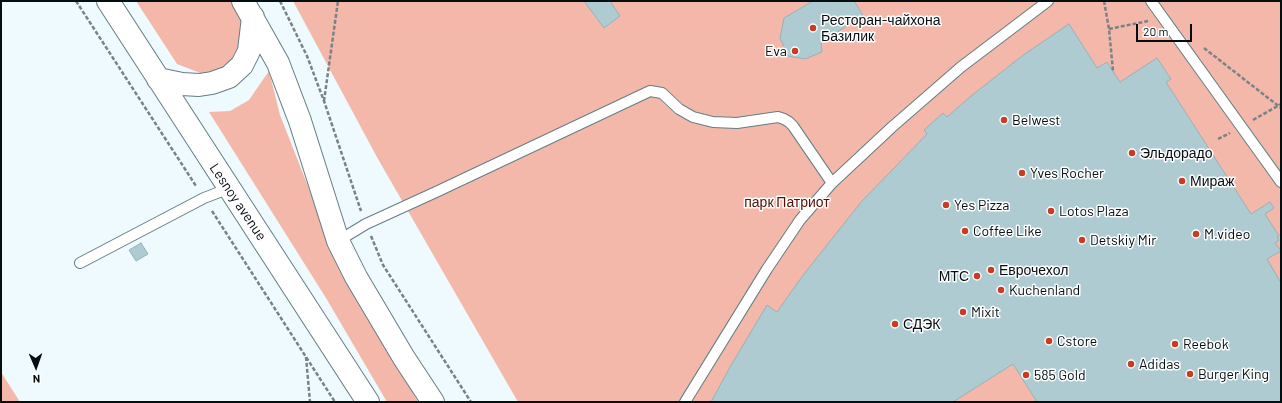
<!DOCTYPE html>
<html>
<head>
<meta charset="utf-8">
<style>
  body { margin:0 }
  #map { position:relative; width:1282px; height:403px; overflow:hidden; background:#eefafd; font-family:Barlow,sans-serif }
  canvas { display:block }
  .frame { position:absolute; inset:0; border:2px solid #040d10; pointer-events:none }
  .north { position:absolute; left:16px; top:347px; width:40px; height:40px; -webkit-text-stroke:3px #fff; paint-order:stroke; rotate:178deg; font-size:11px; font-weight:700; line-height:16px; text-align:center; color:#040d10 }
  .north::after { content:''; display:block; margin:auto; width:14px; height:18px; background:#040d10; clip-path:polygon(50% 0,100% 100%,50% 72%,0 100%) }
  .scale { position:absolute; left:1136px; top:24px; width:56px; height:18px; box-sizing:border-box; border:2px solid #040d10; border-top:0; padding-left:5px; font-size:12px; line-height:14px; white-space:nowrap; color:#040d10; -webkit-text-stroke:3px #fff; paint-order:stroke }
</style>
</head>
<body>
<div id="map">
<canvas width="1282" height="403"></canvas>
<div class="frame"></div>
<div class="north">N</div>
<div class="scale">20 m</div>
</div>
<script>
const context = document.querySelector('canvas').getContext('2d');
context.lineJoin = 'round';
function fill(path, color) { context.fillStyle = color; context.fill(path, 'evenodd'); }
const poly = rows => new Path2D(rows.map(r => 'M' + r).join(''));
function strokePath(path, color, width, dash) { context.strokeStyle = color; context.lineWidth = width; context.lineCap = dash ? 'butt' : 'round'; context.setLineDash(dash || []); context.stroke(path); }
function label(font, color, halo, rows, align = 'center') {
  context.font = font + ' Barlow,sans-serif'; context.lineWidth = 3; context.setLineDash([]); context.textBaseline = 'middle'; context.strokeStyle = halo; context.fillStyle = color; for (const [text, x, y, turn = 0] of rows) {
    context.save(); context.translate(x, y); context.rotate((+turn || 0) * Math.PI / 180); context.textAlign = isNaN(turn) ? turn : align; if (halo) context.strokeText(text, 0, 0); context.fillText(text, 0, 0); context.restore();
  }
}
fill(poly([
  [136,1,231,1,244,22,243,55,232,71,208,76,177,64],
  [293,1,1281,1,1281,402,518,402,378,159],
  [269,71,280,115,333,250,418,402,387,402,326,298,209,112,230,111,249,100],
  [1,372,20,402,1,402]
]), '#f4b8ab');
const building = poly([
  [584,1,610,1,620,16,604,28,584,1],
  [813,1,854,1,863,15,821,43,822,52,805,59,788,56,780,38,784,18,813,1],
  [1069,24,1097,68,1107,62,1120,82,1157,58,1171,79,1166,82,1251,214,1270,202,1274,208,1265,214,1279,236,1277,237,1279,240,1275,243,1281,251,1267,259,1281,283,1281,402,1037,402,1013,364,953,402,711,402,730,367,767,305,777,312,804,274,862,201,927,134,924,130,943,113,947,117,971,96,1022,56,1069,24],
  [141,243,148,254,136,261,129,250,141,243]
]);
fill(building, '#aecbd2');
strokePath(building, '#96b2b9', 1);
const lane = poly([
  [1151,1,1281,182],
  [338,241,366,224,436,192,650,91,662,93,679,109,693,117,713,122,737,123,778,117,784,119,789,122,793,126,832,183],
  [80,263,204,198,230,188],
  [685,402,767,269,800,220,832,183,892,127,961,67,1048,1]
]);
const primary = poly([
  [108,1,368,402],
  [243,1,278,63,300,121,338,241,356,277,404,358,433,402],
  [158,79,182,84,199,85,212,83,229,77,242,65,249,51,253,17]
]);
strokePath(lane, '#627e84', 12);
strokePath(primary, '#627e84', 24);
strokePath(poly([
  [76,1,196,186],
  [280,1,307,56,324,101,361,211],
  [1104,1,1109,29,1113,71],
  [1109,29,1148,21],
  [1204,48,1281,108],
  [324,101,338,1],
  [1253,120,1281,104],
  [1218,139,1230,133],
  [212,211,335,402],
  [371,236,383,265,471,402],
  [306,357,310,402]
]), '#788386', 2.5, [4, 2]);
strokePath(lane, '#fff', 10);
strokePath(primary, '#fff', 22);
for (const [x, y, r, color] of [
  [813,28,4,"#c73c22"],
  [795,51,4,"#c73c22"],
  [1004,120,4,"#c73c22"],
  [1132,153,4,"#c73c22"],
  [1022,173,4,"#c73c22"],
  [1182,181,4,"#c73c22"],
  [946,205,4,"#c73c22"],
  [1051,211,4,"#c73c22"],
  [965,231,4,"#c73c22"],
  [1196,234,4,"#c73c22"],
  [1082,240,4,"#c73c22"],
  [991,270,4,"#c73c22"],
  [977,276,4,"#c73c22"],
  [1001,290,4,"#c73c22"],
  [963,312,4,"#c73c22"],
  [895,324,4,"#c73c22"],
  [1049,341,4,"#c73c22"],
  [1175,344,4,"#c73c22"],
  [1131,364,4,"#c73c22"],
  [1190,374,4,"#c73c22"],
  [1026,375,4,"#c73c22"]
]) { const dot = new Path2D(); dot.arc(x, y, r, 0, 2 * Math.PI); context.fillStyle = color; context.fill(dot); strokePath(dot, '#fff', 1.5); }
label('14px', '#040d10', '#fff', [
  ["Ресторан-чайхона",821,20],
  ["Базилик",821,36],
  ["Eva",787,51,"right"],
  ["Belwest",1012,120],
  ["Эльдорадо",1140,153],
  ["Yves Rocher",1030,173],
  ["Мираж",1190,181],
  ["Yes Pizza",954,205],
  ["Lotos Plaza",1059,211],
  ["Coffee Like",973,231],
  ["M.video",1204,234],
  ["Detskiy Mir",1090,240],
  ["Еврочехол",999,270],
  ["МТС",969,276,"right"],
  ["Kuchenland",1009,290],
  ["Mixit",971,312],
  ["СДЭК",903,324],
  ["Cstore",1057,341],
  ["Reebok",1183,344],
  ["Adidas",1139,364],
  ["Burger King",1198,374],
  ["585 Gold",1034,375]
], 'left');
label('14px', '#040d10', '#fff', [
  ["Lesnoy avenue",238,202,56]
]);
label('14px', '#570f03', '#fff', [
  ["парк Патриот",787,202]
]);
</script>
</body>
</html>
